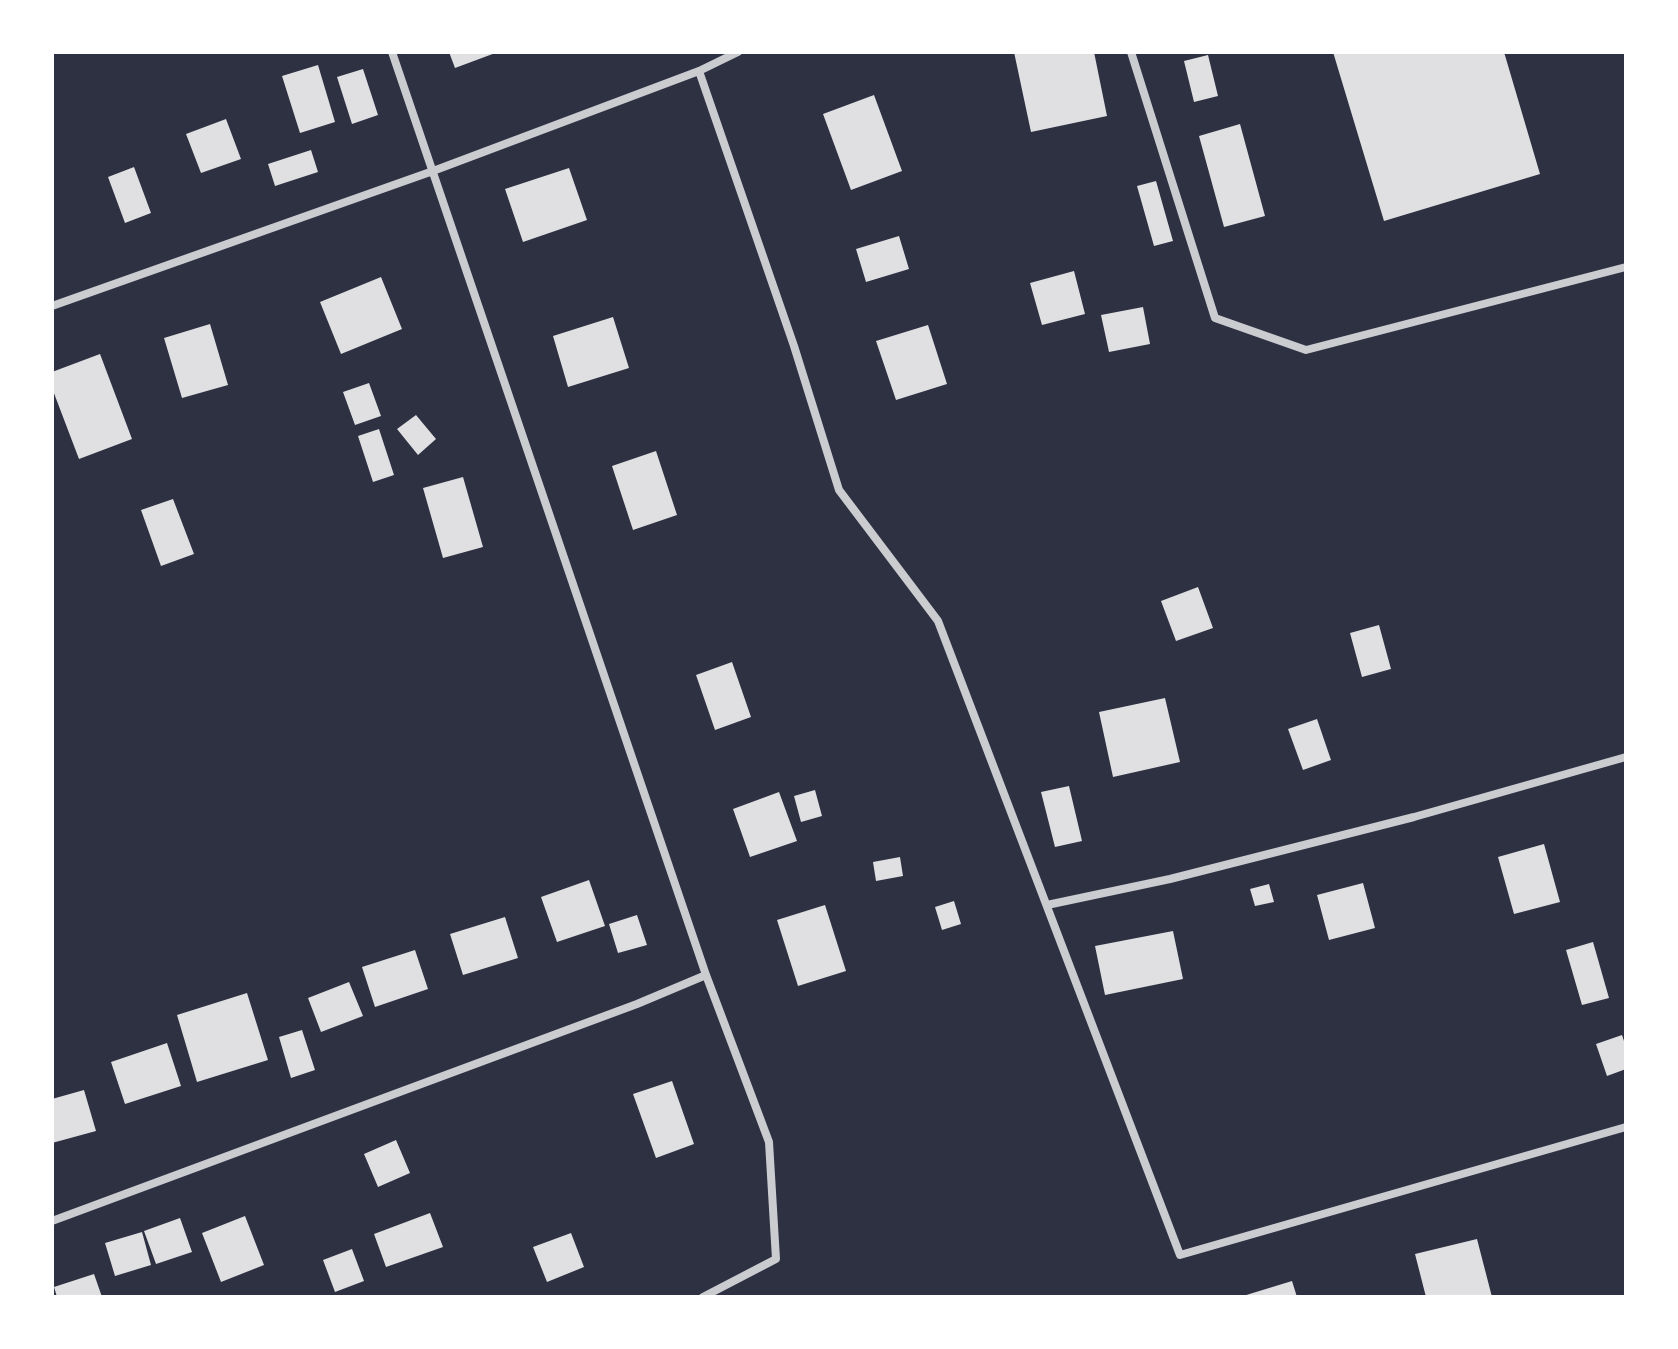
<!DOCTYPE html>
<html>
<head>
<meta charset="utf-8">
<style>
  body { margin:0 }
  #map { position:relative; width:1678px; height:1349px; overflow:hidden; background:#2d3142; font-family:"Golos Text",sans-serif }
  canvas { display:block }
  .frame { position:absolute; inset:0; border:54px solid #fff; pointer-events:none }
</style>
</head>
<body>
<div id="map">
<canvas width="1678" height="1349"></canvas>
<div class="frame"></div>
</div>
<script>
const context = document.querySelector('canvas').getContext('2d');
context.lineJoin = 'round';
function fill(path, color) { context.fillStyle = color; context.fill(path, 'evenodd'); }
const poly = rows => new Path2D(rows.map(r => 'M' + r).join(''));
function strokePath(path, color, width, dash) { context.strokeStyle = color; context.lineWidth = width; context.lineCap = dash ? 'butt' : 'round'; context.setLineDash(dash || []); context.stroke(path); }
fill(poly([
  [449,52,498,52,455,68],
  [1014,52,1094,52,1107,116,1031,132],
  [1333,52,1504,52,1540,174,1384,221],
  [1208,55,1218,96,1194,102,1184,61],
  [318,65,335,122,300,133,282,76],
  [363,69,378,115,352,124,337,77],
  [874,95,902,171,851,190,823,114],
  [226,119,241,159,201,173,186,134],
  [1240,124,1265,216,1224,227,1199,136],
  [311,150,318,172,275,186,268,164],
  [134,167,151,213,125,223,108,177],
  [569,168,587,220,523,242,505,189],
  [1156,181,1173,241,1154,246,1137,186],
  [899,236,909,269,866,282,856,249],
  [1074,271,1085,314,1042,325,1030,283],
  [381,277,402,329,341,354,320,302],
  [1143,307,1150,344,1109,352,1101,315],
  [613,317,629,368,568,387,553,336],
  [210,324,228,385,182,398,164,338],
  [928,325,947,384,896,400,876,341],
  [100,354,132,439,79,459,52,388,52,372],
  [369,383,381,416,355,425,343,392],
  [416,415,436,439,418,455,397,429],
  [379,429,394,475,373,482,358,436],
  [656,451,677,515,633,530,612,466],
  [463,477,483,547,443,558,423,488],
  [173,499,194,554,161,566,141,510],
  [1198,587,1213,628,1176,641,1161,601],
  [1379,625,1391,669,1362,677,1350,633],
  [732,662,751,717,715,730,696,675],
  [1165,698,1180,762,1113,777,1099,712],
  [1317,719,1331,760,1303,770,1288,729],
  [1069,786,1082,841,1055,847,1041,792],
  [815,790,822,816,801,822,794,796],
  [779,792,797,841,750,857,733,809],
  [1544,844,1560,902,1514,914,1498,857],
  [900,857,903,876,876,881,873,862],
  [589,880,605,926,557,942,541,897],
  [1363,883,1375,928,1329,940,1317,895],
  [1269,884,1274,902,1255,906,1250,889],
  [954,901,961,924,942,930,935,907],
  [825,905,846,971,798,986,777,920],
  [637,915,647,945,618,953,609,924],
  [505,917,518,958,463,975,450,934],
  [1173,931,1183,979,1105,995,1095,946],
  [1593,942,1609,998,1582,1005,1566,950],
  [415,950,428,989,375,1007,362,967],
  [349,982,363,1016,321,1032,308,998],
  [247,993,268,1060,197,1082,177,1015],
  [302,1030,315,1070,291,1078,279,1037],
  [1622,1035,1626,1047,1626,1069,1607,1076,1596,1044],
  [167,1043,181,1086,125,1104,111,1062],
  [672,1081,694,1144,656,1158,633,1094],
  [84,1090,96,1131,52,1143,52,1099],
  [396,1140,410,1173,378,1187,364,1154],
  [430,1213,443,1247,386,1267,374,1234],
  [245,1216,264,1265,221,1282,202,1233],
  [180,1218,192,1252,156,1264,144,1231],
  [142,1232,151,1265,115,1276,105,1243],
  [571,1233,584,1267,547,1282,533,1247],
  [1477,1239,1492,1297,1426,1297,1415,1254],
  [352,1249,364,1281,335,1292,323,1260],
  [94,1274,102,1297,57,1297,54,1287],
  [1292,1281,1297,1297,1243,1297,1243,1296]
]), '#e0e0e3');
strokePath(poly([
  [392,52,706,975,769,1142,776,1259,703,1297],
  [1131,52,1215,318,1306,350,1626,267],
  [699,71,794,346,839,490,938,621,1180,1255,1626,1127],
  [52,306,433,171,699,71,738,52],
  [1047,905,1170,879,1414,817,1626,757],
  [52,1221,637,1004,706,975]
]), '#caccd0', 8);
</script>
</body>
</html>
